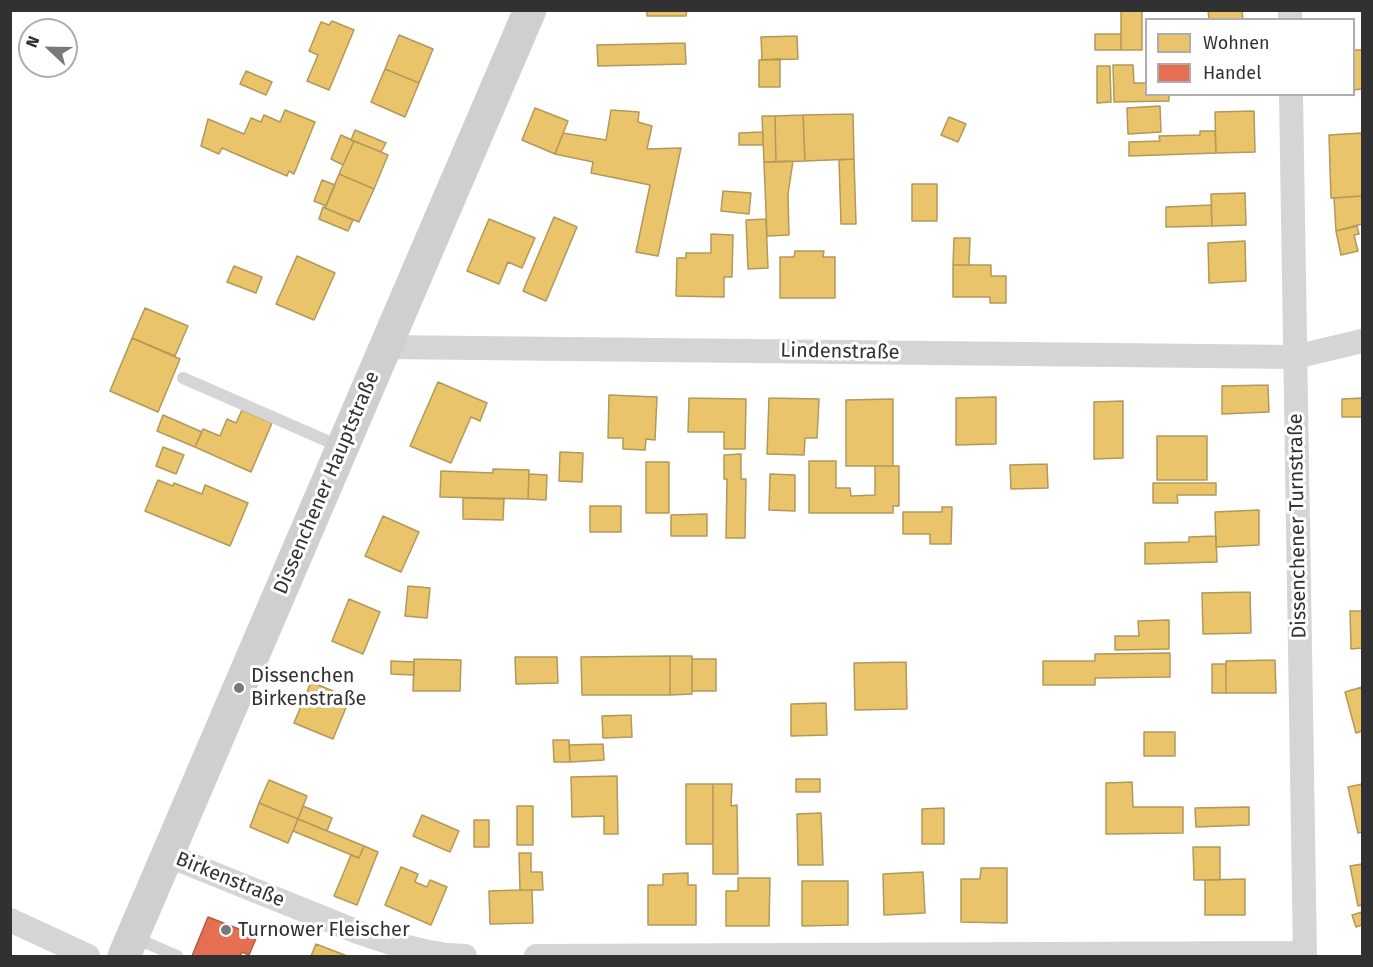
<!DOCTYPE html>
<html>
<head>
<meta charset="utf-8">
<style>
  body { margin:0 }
  #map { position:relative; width:1373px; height:967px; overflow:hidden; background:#fff; font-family:"Fira Sans",sans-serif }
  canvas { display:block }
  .frame { position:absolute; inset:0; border:12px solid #313131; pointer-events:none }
  .legend { position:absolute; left:1145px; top:18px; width:210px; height:78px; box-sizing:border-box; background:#fff; border:2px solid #adadad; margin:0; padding:8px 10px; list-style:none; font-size:18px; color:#313131 }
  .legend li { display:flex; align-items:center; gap:12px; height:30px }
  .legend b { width:30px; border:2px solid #adadad }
  .north { position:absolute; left:18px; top:18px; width:60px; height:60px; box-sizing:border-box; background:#fff; border:2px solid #adadad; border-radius:50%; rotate:292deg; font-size:16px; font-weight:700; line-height:24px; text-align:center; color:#313131 }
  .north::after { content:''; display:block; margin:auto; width:21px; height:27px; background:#797979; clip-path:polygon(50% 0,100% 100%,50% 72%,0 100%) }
</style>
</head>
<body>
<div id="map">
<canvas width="1373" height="967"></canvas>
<div class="frame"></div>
<ul class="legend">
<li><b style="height:16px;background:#e9c46a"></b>Wohnen</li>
<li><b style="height:16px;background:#e76f51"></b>Handel</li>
</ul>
<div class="north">N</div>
</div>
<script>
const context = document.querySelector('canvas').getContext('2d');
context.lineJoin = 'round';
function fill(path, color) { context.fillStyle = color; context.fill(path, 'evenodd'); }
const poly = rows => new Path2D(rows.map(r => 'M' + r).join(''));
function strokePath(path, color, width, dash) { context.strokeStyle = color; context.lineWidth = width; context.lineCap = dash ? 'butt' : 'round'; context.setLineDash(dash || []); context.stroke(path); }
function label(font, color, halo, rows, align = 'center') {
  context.font = font + ' "Fira Sans",sans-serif'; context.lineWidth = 6; context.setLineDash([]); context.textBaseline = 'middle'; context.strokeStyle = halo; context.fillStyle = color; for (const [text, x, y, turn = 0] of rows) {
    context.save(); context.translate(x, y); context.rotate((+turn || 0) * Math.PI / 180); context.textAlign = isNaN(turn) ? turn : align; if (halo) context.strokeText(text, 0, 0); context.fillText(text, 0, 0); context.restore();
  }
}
const homes = poly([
  [647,10,687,10,686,16,647,16,647,10],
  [1121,10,1142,10,1142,50,1121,50,1121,10],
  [1208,10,1242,10,1243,20,1209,20,1208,10],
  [332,21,354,30,329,90,307,81,318,55,309,51,321,22,329,25,332,21],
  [1095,34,1121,34,1121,50,1095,50,1095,34],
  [399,35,433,49,419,83,385,69,399,35],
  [797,36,798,59,762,60,761,37,797,36],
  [685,43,686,64,598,66,597,45,685,43],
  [1354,50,1362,50,1362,89,1354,90,1354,50],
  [780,59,780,87,759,87,759,60,780,59],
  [1113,65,1133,65,1134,83,1146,83,1146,94,1169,94,1169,101,1114,102,1113,65],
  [1097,66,1110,66,1111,102,1097,103,1097,66],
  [385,69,419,83,405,117,371,102,385,69],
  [246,71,272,82,266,95,240,84,246,71],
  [1160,106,1161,132,1128,134,1127,108,1160,106],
  [535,108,568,121,555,154,522,140,535,108],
  [285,110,315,122,294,174,289,171,287,176,222,148,219,154,201,146,208,119,244,134,251,118,261,122,264,115,280,122,285,110],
  [611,110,639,112,638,122,652,126,647,149,681,148,658,256,636,252,650,185,591,173,593,162,555,154,563,133,606,140,611,110],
  [1254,111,1255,152,1216,153,1215,112,1254,111],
  [853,114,854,159,805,161,803,115,853,114],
  [803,115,805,161,776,162,775,116,803,115],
  [762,116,775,116,776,162,764,162,762,116],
  [949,117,966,124,958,142,941,135,949,117],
  [355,130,386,143,381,152,351,140,355,130],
  [1200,131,1215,131,1216,153,1129,156,1129,142,1160,141,1159,136,1200,135,1200,131],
  [763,132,763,145,739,145,739,133,763,132],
  [1362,133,1362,196,1331,198,1329,135,1362,133],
  [341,135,354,141,343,165,331,159,341,135],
  [354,141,388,155,374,189,339,174,354,141],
  [854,159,856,224,841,224,839,160,854,159],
  [793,161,788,194,789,235,767,236,764,162,793,161],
  [339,174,374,189,359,222,325,208,339,174],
  [322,180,335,185,326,206,314,201,322,180],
  [912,184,937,184,937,221,912,221,912,184],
  [723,191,751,193,749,214,721,211,723,191],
  [1245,193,1246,225,1212,226,1211,194,1245,193],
  [1362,196,1362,224,1336,231,1334,198,1362,196],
  [1211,205,1212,226,1166,227,1166,207,1211,205],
  [323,207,353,220,348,231,319,219,323,207],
  [554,217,577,227,546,301,523,291,554,217],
  [489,219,535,238,522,268,508,262,499,284,467,271,489,219],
  [766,219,768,268,748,269,746,220,766,219],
  [1357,226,1359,234,1354,235,1358,251,1341,255,1336,231,1357,226],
  [711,234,733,235,732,277,724,277,724,297,676,296,677,258,686,258,686,253,711,253,711,234],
  [954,238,970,238,969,265,953,265,954,238],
  [1245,241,1246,281,1209,283,1208,243,1245,241],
  [795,251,824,251,823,257,835,257,835,298,780,298,780,257,794,257,795,251],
  [297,256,335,273,314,320,276,304,297,256],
  [953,265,991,265,991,276,1006,276,1006,303,990,303,990,297,953,297,953,265],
  [234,266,262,277,256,293,227,282,234,266],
  [145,308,188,326,175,356,132,338,145,308],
  [132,338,180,359,158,412,110,391,132,338],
  [438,382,487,403,480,421,471,417,451,463,410,446,438,382],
  [1268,385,1269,412,1222,414,1222,386,1268,385],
  [609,395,657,397,655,440,646,439,645,450,623,449,623,438,608,438,609,395],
  [996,397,996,444,956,445,956,398,996,397],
  [689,398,746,399,745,449,724,449,724,432,688,432,689,398],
  [769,398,819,399,817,438,805,438,804,455,767,454,769,398],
  [1362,398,1362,417,1342,417,1342,399,1362,398],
  [893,399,893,466,846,466,846,400,893,399],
  [1123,401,1123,458,1094,459,1094,402,1123,401],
  [242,410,272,423,251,472,195,447,203,429,220,436,227,419,236,423,242,410],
  [163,415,202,432,195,447,157,431,163,415],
  [1157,436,1207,436,1207,480,1157,480,1157,436],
  [163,447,184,455,176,474,156,466,163,447],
  [560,452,583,453,582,482,559,481,560,452],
  [741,454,741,479,746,479,745,538,726,538,727,479,724,479,724,455,741,454],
  [809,461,836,461,836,488,850,488,851,496,875,495,875,466,899,466,899,506,893,506,893,513,809,513,809,461],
  [646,462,669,462,669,513,646,513,646,462],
  [1047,464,1048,488,1011,489,1010,465,1047,464],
  [493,469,529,470,528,499,440,497,441,471,493,473,493,469],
  [529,474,547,475,546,500,528,499,529,474],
  [770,474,795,475,795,511,769,510,770,474],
  [158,480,173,486,174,483,202,494,205,485,248,503,230,546,145,511,158,480],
  [1153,483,1216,483,1216,495,1177,495,1178,503,1153,503,1153,483],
  [463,498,504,499,503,520,463,519,463,498],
  [590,506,621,506,621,532,590,532,590,506],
  [942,507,952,507,951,544,930,544,930,534,903,534,903,512,942,512,942,507],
  [1259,510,1259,545,1216,547,1215,512,1259,510],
  [707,514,707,536,671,536,671,515,707,514],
  [383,516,419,532,401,572,365,556,383,516],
  [1216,536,1217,562,1145,564,1145,543,1189,542,1189,537,1216,536],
  [408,586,430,588,427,618,405,616,408,586],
  [1250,592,1251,633,1203,634,1202,593,1250,592],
  [349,599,380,612,363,654,332,641,349,599],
  [1350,611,1362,611,1362,648,1351,649,1350,611],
  [1169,620,1169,649,1115,650,1115,636,1139,636,1138,621,1169,620],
  [1170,653,1170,677,1095,678,1095,685,1043,685,1043,661,1095,661,1095,654,1170,653],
  [670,656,692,656,692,694,670,695,670,656],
  [670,656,670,695,582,695,581,657,670,656],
  [515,657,557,657,558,683,516,684,515,657],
  [414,659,461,660,460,691,413,691,414,659],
  [692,659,716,659,716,691,692,691,692,659],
  [1275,660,1276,693,1226,693,1226,661,1275,660],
  [391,661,414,662,414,675,391,674,391,661],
  [906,662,907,709,855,710,854,663,906,662],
  [1212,664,1226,664,1226,693,1212,693,1212,664],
  [311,682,350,698,333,739,294,723,311,682],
  [1362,687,1362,731,1356,733,1345,692,1362,687],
  [826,703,827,735,791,736,791,704,826,703],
  [631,715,632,737,603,738,602,716,631,715],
  [1144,732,1175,732,1175,756,1144,756,1144,732],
  [553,740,569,740,570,762,554,762,553,740],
  [603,744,604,760,570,762,569,745,603,744],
  [617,776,618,834,604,834,604,816,572,817,571,777,617,776],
  [796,779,820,779,820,792,796,792,796,779],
  [269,780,307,796,298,819,259,803,269,780],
  [1132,782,1133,807,1183,807,1183,833,1106,834,1106,783,1132,782],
  [686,784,713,784,713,844,686,844,686,784],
  [713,784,732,784,731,806,737,805,738,874,713,874,713,784],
  [1362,784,1362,832,1358,833,1348,787,1362,784],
  [259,803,298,819,288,843,250,827,259,803],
  [303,806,332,818,327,831,298,819,303,806],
  [517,806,533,806,533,845,517,845,517,806],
  [1249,807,1249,825,1196,827,1195,808,1249,807],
  [944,808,944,844,922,844,922,809,944,808],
  [821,813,823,865,798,865,797,814,821,813],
  [422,815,459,831,450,852,413,836,422,815],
  [298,819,364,846,359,858,293,831,298,819],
  [474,820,489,820,489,847,474,847,474,820],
  [364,846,378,852,357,905,334,896,351,855,359,858,364,846],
  [1193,847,1220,847,1220,880,1194,880,1193,847],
  [519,853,531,853,531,872,542,872,543,890,520,890,519,853],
  [1362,864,1362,905,1358,906,1350,866,1362,864],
  [401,867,418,874,415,882,427,887,430,880,447,887,431,925,385,905,401,867],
  [981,868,1007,868,1007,923,961,922,961,879,980,879,981,868],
  [923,872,925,913,884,915,883,874,923,872],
  [688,873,688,885,696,885,696,925,648,925,648,885,663,885,663,874,688,873],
  [738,878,770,878,769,926,726,926,726,891,738,891,738,878],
  [1245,879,1245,915,1205,915,1205,880,1245,879],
  [802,881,848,881,848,925,802,926,802,881],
  [520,890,532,890,533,923,490,924,489,891,520,890],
  [1362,912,1362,925,1356,927,1352,915,1362,912],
  [316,944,347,956,311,956,316,944]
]);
fill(homes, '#e9c46a');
strokePath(homes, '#b29859', 1.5);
const shops = poly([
  [208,917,257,936,249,955,242,952,240,956,192,956,208,917]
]);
fill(shops, '#e76f51');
strokePath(shops, '#b05c47', 1.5);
strokePath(poly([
  [183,378,341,447],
  [133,937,177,956]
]), '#d5d5d5', 12);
strokePath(poly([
  [1290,10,1290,20],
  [1291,94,1305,956],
  [385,347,1295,357,1362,341],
  [167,855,358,932,391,943,424,951,447,955,465,956],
  [10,920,88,956],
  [536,956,1305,953]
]), '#d5d5d5', 24);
strokePath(poly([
  [124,956,530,10]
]), '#cfcfcf', 33);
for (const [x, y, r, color] of [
  [239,688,6,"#797979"],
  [226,930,6,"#797979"]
]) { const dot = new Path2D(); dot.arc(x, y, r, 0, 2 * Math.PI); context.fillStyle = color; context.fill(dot); strokePath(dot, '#fff', 2); }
label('20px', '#313131', '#fff', [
  ["Lindenstraße",840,352,1],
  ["Dissenchener Hauptstraße",327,483,-67],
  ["Dissenchener Turnstraße",1298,526,-91],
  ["Birkenstraße",230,880,22]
]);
label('20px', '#313131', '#fff', [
  ["Dissenchen",251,676],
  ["Birkenstraße",251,699],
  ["Turnower Fleischer",238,930]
], 'left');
</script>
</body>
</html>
